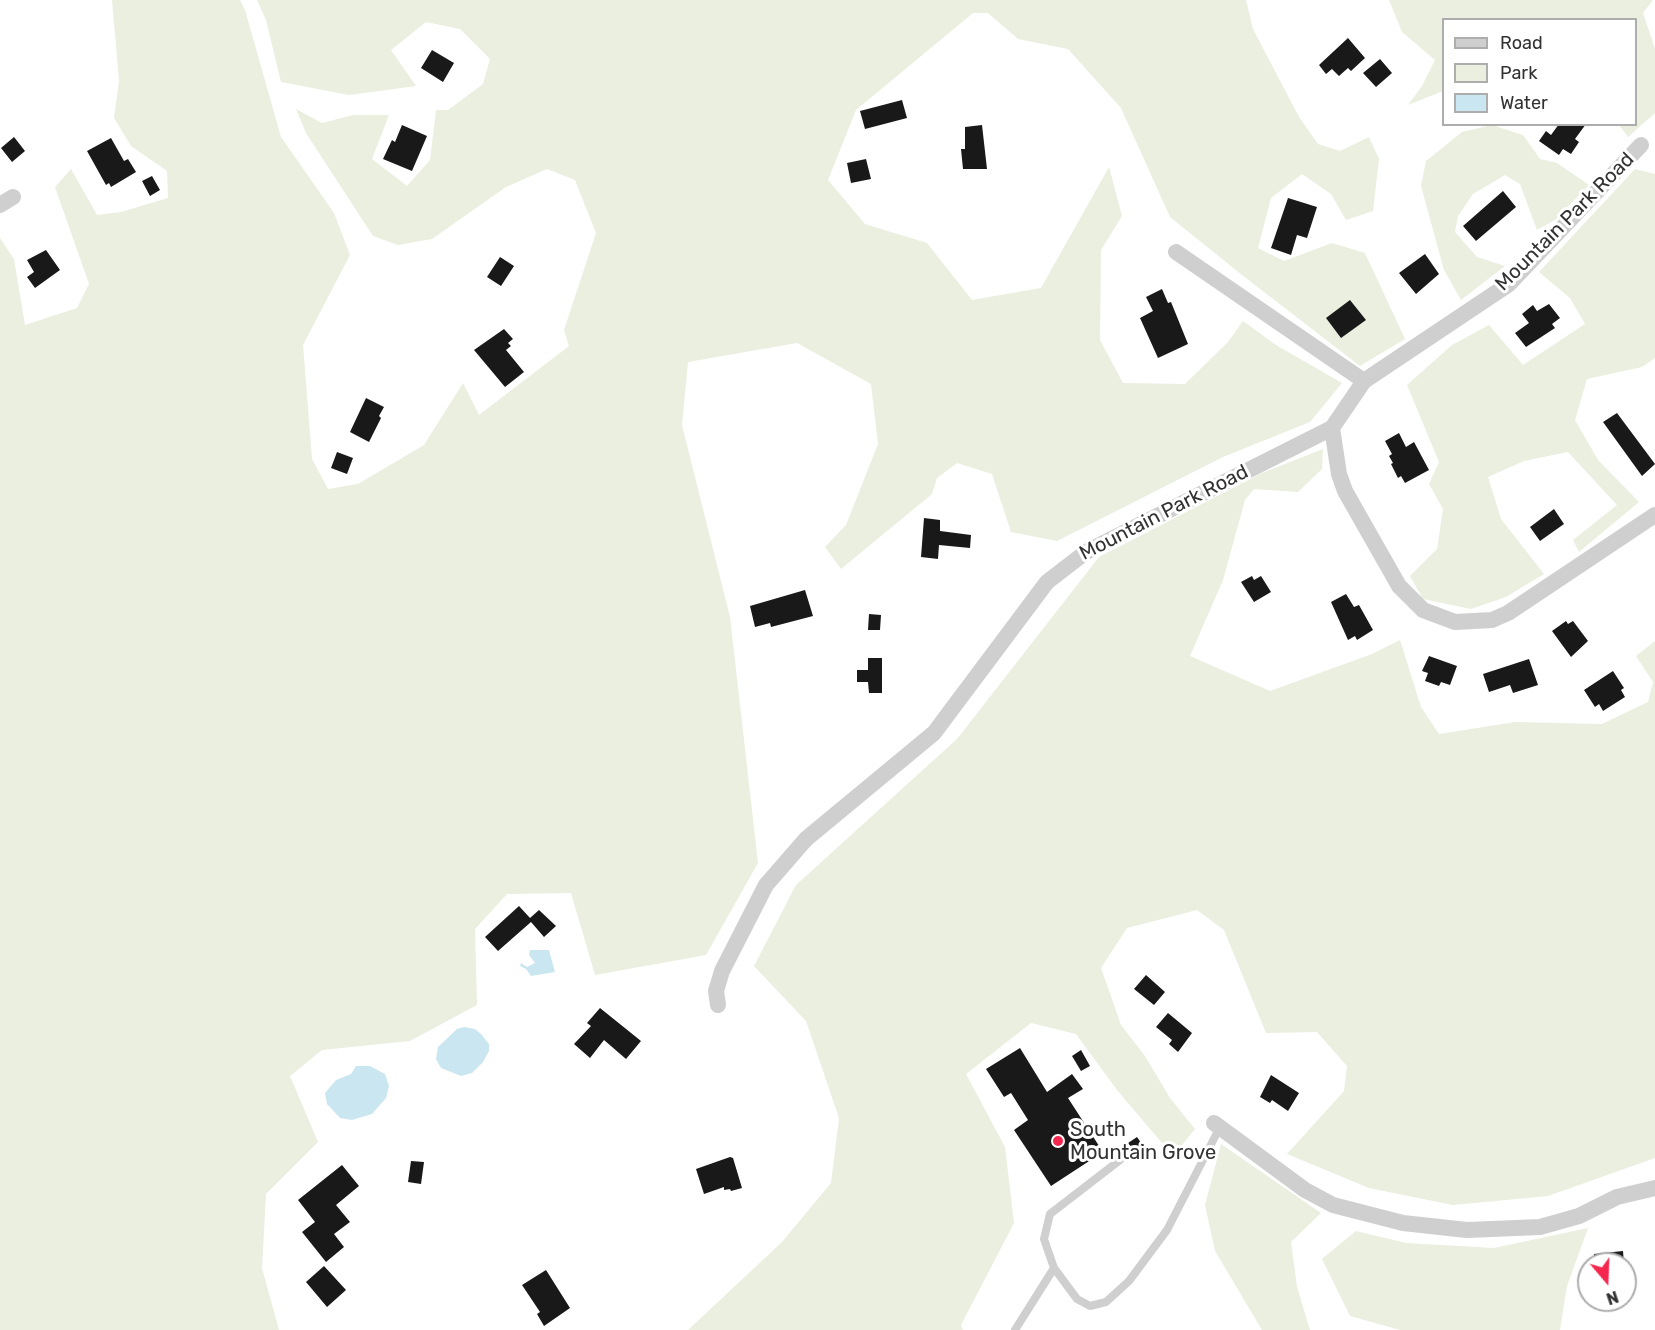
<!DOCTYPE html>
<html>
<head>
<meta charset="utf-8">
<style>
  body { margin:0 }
  #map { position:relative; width:1655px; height:1330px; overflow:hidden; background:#fff; font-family:Rubik,sans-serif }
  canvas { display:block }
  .legend { position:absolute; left:1442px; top:18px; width:195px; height:108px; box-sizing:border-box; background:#fff; border:2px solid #adadad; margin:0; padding:8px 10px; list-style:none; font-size:18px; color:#323232 }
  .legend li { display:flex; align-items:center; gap:12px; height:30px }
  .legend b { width:30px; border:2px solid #adadad }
  .north { position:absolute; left:1577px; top:1252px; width:60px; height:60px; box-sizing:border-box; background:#fff; border:2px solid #adadad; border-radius:50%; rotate:161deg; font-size:16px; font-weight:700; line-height:24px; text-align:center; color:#323232 }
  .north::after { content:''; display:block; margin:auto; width:21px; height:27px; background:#f6274e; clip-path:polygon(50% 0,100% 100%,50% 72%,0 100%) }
</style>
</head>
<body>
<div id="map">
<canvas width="1655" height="1330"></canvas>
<ul class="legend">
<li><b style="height:8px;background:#cfcfcf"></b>Road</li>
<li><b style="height:16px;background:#eaefdf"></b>Park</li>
<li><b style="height:16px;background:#cae6f0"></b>Water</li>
</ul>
<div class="north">N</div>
</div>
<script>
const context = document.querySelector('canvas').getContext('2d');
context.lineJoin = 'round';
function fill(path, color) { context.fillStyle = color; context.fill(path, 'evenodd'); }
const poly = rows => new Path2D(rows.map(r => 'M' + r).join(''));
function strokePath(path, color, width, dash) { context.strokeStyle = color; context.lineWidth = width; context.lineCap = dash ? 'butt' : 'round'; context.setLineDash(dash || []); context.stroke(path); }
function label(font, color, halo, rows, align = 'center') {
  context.font = font + ' Rubik,sans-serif'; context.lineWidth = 6; context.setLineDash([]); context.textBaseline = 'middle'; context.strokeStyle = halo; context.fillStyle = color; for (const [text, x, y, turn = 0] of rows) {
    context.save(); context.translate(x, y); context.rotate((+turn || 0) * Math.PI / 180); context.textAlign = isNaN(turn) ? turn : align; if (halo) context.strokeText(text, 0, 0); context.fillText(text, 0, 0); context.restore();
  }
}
fill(poly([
  [112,0,240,0,245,10,281,137,334,213,350,255,303,345,312,459,328,489,358,484,424,445,463,383,479,415,569,346,564,330,596,233,575,180,547,169,506,187,432,239,398,245,373,236,306,133,296,109,322,123,353,115,389,115,372,159,407,186,430,160,436,110,448,110,483,84,490,59,460,29,426,22,391,50,416,86,349,95,281,82,266,20,257,0,1246,0,1253,29,1299,117,1318,144,1340,151,1369,137,1379,159,1373,211,1346,220,1331,194,1302,174,1271,198,1258,248,1284,261,1332,243,1365,253,1405,339,1360,366,1242,275,1170,217,1121,108,1068,49,1018,39,988,13,973,13,856,110,828,180,865,224,927,243,972,300,1041,288,1109,167,1122,216,1101,250,1100,340,1123,383,1185,384,1228,342,1243,321,1276,345,1342,383,1310,422,1223,457,1057,541,1011,532,992,474,957,463,937,478,932,494,841,569,825,547,846,525,878,444,871,384,797,343,688,362,682,425,730,617,758,863,706,955,595,975,571,893,507,894,475,929,477,1005,410,1041,322,1050,290,1076,318,1142,266,1194,262,1268,279,1330,0,1330,0,238,14,259,25,325,77,308,89,284,55,187,71,169,97,215,121,212,168,198,167,171,131,146,114,118,119,81],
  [1389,0,1653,0,1643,13,1655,49,1655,113,1628,137,1619,125,1636,124,1636,20,1444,20,1443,91,1408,105,1422,86,1435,60,1402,32],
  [1492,125,1523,135,1540,159,1557,163,1589,185,1555,220,1537,230,1520,184,1505,175,1473,194,1458,216,1455,232,1477,257,1505,266,1461,300,1444,270,1421,186,1426,161,1462,132],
  [1635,169,1655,174,1655,358,1642,367,1587,379,1575,420,1598,460,1639,502,1579,552,1573,540,1617,505,1568,452,1524,461,1488,477,1501,519,1544,574,1506,597,1471,609,1423,599,1410,576,1437,549,1443,509,1429,484,1439,462,1407,385,1452,345,1489,325,1523,365,1585,324,1570,298,1539,272],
  [1323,449,1322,469,1298,492,1254,489,1245,500,1223,580,1190,656,1270,691,1372,654,1400,640,1421,707,1439,734,1515,722,1602,724,1648,702,1653,682,1636,656,1655,641,1655,1158,1548,1196,1453,1205,1369,1188,1287,1154,1344,1091,1347,1066,1317,1032,1266,1033,1224,930,1197,910,1127,928,1101,968,1121,1025,1145,1056,1170,1098,1195,1129,1173,1156,1117,1090,1076,1034,1031,1023,966,1074,1005,1147,1014,1223,961,1325,963,1330,688,1330,782,1242,831,1183,839,1118,806,1021,754,966,796,885,957,739,1099,557,1262,473],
  [1221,1144,1321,1213,1291,1242,1297,1287,1310,1330,1262,1330,1215,1251,1205,1205],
  [1588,1228,1567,1286,1560,1330,1400,1330,1350,1316,1322,1259,1356,1231,1406,1243,1494,1248]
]), '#eaefdf');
fill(poly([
  [530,950,549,950,555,972,531,976,526,969,520,966,521,963,527,967,535,963,529,955],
  [464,1027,475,1029,481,1034,489,1044,489,1051,483,1062,472,1073,461,1076,441,1068,436,1059,438,1047,457,1029],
  [356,1066,370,1066,385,1074,389,1086,386,1098,372,1114,352,1120,340,1118,327,1104,325,1093,336,1080,351,1074]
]), '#cae6f0');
fill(poly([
  [1348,38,1365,58,1351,71,1348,68,1339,76,1332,69,1326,74,1319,65],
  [432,50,454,63,443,82,421,68],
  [1380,59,1392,73,1376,87,1363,73],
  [902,100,907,118,865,129,860,111],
  [1559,124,1586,124,1575,139,1579,142,1571,154,1563,149,1559,155,1539,141,1546,131,1551,135],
  [402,125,427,136,412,171,383,159,392,140,395,142],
  [982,125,987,169,963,169,961,149,965,149,965,127],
  [14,137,25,151,12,162,1,148],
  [111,138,124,161,128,159,136,172,111,187,109,183,106,185,87,151],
  [866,159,871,179,851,183,847,163],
  [152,176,160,190,150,196,142,181],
  [1503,191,1516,207,1476,241,1463,226],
  [1288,198,1317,207,1307,238,1297,235,1291,255,1271,248],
  [46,250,60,270,35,288,27,277,34,272,27,260],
  [1425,254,1439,274,1416,294,1399,273],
  [500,257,514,266,501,286,487,277],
  [1162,289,1168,303,1171,302,1188,344,1158,358,1140,318,1153,311,1146,297],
  [1350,300,1366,320,1341,338,1326,318],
  [1549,304,1560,318,1552,324,1555,328,1526,347,1515,333,1529,323,1522,314,1533,305,1537,311],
  [504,329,513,339,508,343,511,346,506,350,524,372,505,387,474,350],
  [366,398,384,407,379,416,381,418,369,442,350,432],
  [1617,413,1655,464,1642,476,1603,422],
  [1399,433,1406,447,1414,442,1429,470,1405,483,1401,476,1398,478,1391,464,1393,463,1389,456,1392,454,1385,441],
  [337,452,353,458,347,474,331,468],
  [1554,509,1564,524,1540,541,1530,527],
  [924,518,940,520,940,531,971,535,970,548,939,545,938,559,921,557],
  [1252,576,1254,580,1261,576,1271,592,1254,602,1241,582],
  [805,590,813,616,771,627,770,623,755,627,750,606],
  [1346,594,1354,607,1359,605,1373,630,1357,640,1355,636,1348,640,1331,602],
  [869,614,881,615,880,630,868,630],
  [1566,621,1568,624,1573,621,1588,641,1571,657,1552,631],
  [1429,656,1457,666,1450,685,1441,682,1439,686,1425,681,1428,673,1422,671],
  [868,658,882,658,882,693,869,693,868,682,857,682,857,670,868,670],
  [1529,659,1538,685,1513,693,1510,685,1489,692,1483,674],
  [1613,671,1624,688,1621,690,1625,697,1603,711,1599,704,1595,707,1584,690],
  [519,906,530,918,539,910,556,926,544,937,531,922,498,951,485,937],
  [1146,975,1165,992,1154,1005,1134,989],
  [600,1008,641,1041,626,1059,604,1040,590,1058,574,1044,591,1026,587,1023],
  [1168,1013,1192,1033,1178,1052,1169,1044,1172,1040,1156,1027],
  [1020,1048,1047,1092,1072,1074,1083,1089,1068,1098,1103,1152,1051,1186,1014,1130,1028,1120,1011,1093,1004,1097,986,1069],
  [1081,1050,1090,1066,1081,1071,1072,1056],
  [1271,1075,1299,1093,1288,1111,1272,1100,1270,1103,1260,1097],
  [1137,1137,1150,1156,1142,1162,1128,1143],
  [730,1157,733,1158,742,1188,731,1191,730,1189,724,1190,724,1187,704,1194,696,1169],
  [411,1161,424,1162,421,1184,408,1182],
  [342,1165,359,1186,336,1205,350,1222,334,1234,344,1247,326,1262,302,1232,315,1222,298,1200],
  [1623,1251,1624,1264,1594,1264,1594,1254],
  [324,1266,346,1290,327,1307,306,1282],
  [546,1270,570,1308,544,1326,537,1314,540,1312,522,1285]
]), '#191919');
strokePath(poly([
  [1120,1160,1050,1214,1044,1239,1054,1268,1077,1299,1090,1306,1106,1302,1129,1281,1167,1230,1220,1127],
  [1015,1330,1054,1268]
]), '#cfcfcf', 8);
strokePath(poly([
  [0,205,13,197],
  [1176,252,1364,381],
  [1332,428,1339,474,1345,491,1399,586,1423,610,1455,622,1492,620,1508,613,1655,515],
  [718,1005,716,991,722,971,766,885,806,839,934,733,1047,582,1086,552,1332,428,1364,381,1509,284,1641,145],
  [1214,1123,1305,1190,1333,1205,1403,1223,1467,1230,1540,1227,1579,1216,1617,1197,1655,1188]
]), '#cfcfcf', 16);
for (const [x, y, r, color] of [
  [1058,1141,6,"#f6274e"]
]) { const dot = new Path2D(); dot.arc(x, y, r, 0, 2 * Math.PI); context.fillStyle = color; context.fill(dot); strokePath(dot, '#fff', 2); }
label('20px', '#323232', '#fff', [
  ["Mountain Park Road",1565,222,-45],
  ["Mountain Park Road",1164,513,-27]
]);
label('20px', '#323232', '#fff', [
  ["South",1070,1130],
  ["Mountain Grove",1070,1153]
], 'left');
</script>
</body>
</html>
